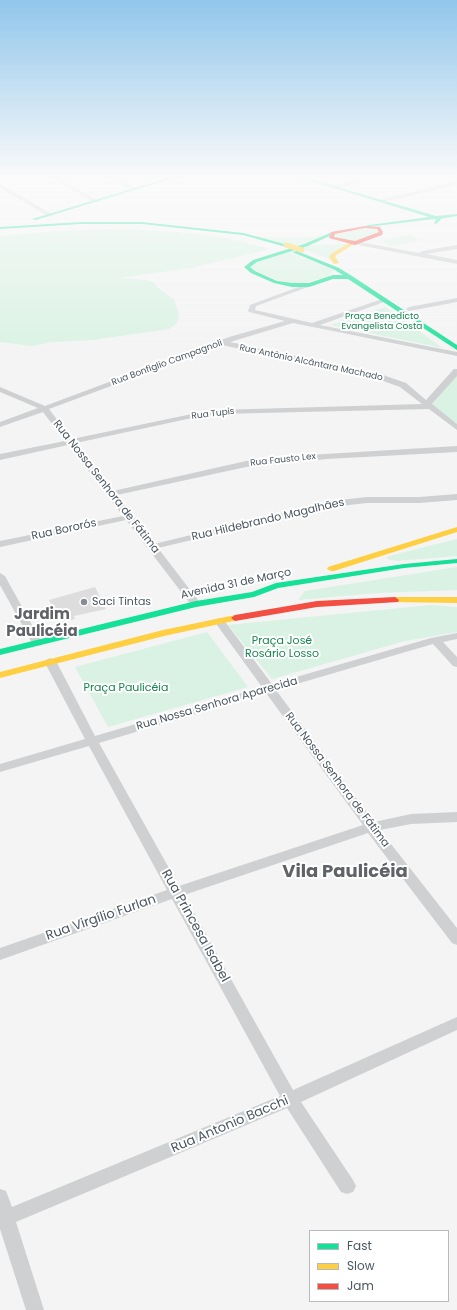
<!DOCTYPE html>
<html>
<head>
<meta charset="utf-8">
<style>
  body { margin:0 }
  #map { position:relative; width:457px; height:1310px; overflow:hidden; background:#f4f4f4; font-family:Poppins,sans-serif }
  canvas { display:block }
  .legend { position:absolute; left:309px; top:1230px; width:140px; height:72px; box-sizing:border-box; background:#fff; border:1px solid #b7bbc0; margin:0; padding:5px 7px; list-style:none; font-size:12px; color:#4a5661 }
  .legend li { display:flex; align-items:center; gap:8px; height:20px }
  .legend b { width:20px; border:1px solid #b7bbc0 }
</style>
</head>
<body>
<div id="map">
<canvas width="457" height="1310"></canvas>
<ul class="legend">
<li><b style="height:5px;background:#16e098"></b>Fast</li>
<li><b style="height:5px;background:#ffcf43"></b>Slow</li>
<li><b style="height:5px;background:#f24e42"></b>Jam</li>
</ul>
</div>
<script>
const context = document.querySelector('canvas').getContext('2d');
context.lineJoin = 'round';
function fill(path, color) { context.fillStyle = color; context.fill(path, 'evenodd'); }
const poly = rows => new Path2D(rows.map(r => 'M' + r).join(''));
function strokePath(path, color, width, dash) { context.strokeStyle = color; context.lineWidth = width; context.lineCap = dash ? 'butt' : 'round'; context.setLineDash(dash || []); context.stroke(path); }
function label(font, color, halo, rows, align = 'center') {
  context.font = font + ' Poppins,sans-serif'; context.lineWidth = 4; context.setLineDash([]); context.textBaseline = 'middle'; context.strokeStyle = halo; context.fillStyle = color; for (const [text, x, y, turn = 0] of rows) {
    context.save(); context.translate(x, y); context.rotate((+turn || 0) * Math.PI / 180); context.textAlign = isNaN(turn) ? turn : align; if (halo) context.strokeText(text, 0, 0); context.fillText(text, 0, 0); context.restore();
  }
}
fill(poly([
  [365,228,376,229,377,232,375,234,351,242,335,238,336,234],
  [114,229,165,231,200,234,230,239,271,249,191,268,119,278,146,280,155,283,157,287,174,300,179,314,178,319,176,324,169,329,93,340,51,342,32,346,0,342,0,236,60,231],
  [324,235,295,246,259,237,302,238],
  [410,235,421,240,392,246,381,241],
  [346,244,329,259,300,248,309,245],
  [288,252,334,270,329,276,300,284,282,282,254,270,252,267,255,263],
  [385,307,443,348,330,325],
  [457,375,457,424,432,405],
  [457,539,457,556,397,561,387,559,387,557,393,555],
  [457,567,457,590,378,593,298,600,305,591],
  [431,605,457,607,457,632,405,641,272,679,228,625],
  [207,632,248,687,108,727,75,667]
]), '#d9f2e3');
fill(poly([
  [95,587,106,609,74,616,75,619,62,623,49,600]
]), '#ddddde');
fill(poly([
  [50,177,57,177,98,201,93,202,50,177],
  [109,177,116,177,138,189,133,190,109,177],
  [353,181,356,183,355,184,334,189,331,187,353,181],
  [457,181,457,185,383,202,380,200,457,181],
  [0,184,52,214,53,215,48,216,0,188,0,184],
  [355,241,419,253,422,251,457,245,457,249,426,254,457,260,457,264,353,244,353,242,355,241],
  [309,283,312,285,311,286,256,306,255,310,312,323,385,298,387,299,387,301,320,325,457,352,457,356,293,323,230,342,380,374,406,383,426,400,454,369,457,369,457,376,432,404,457,424,457,430,429,409,218,414,192,418,76,443,113,491,246,461,276,457,457,446,457,452,327,459,246,467,117,495,154,544,331,501,367,497,419,497,457,494,457,500,419,503,367,503,331,507,158,548,201,604,196,607,192,606,126,520,0,547,0,541,123,516,68,445,0,460,0,454,65,441,43,412,0,427,0,422,38,408,0,392,0,387,45,406,229,337,285,321,249,312,248,311,250,305,309,283],
  [222,345,375,378,400,387,422,404,218,410,192,414,72,439,49,409,222,345],
  [457,298,457,302,409,311,406,309,409,307,457,298],
  [0,573,5,576,42,643,41,645,37,646,32,643,0,585,0,573],
  [219,618,223,619,272,684,431,638,457,633,457,639,443,642,457,657,457,667,453,666,433,644,276,690,374,822,411,814,457,812,457,822,411,824,380,830,457,928,457,945,452,943,368,833,184,895,293,1090,457,1017,457,1030,301,1102,353,1180,356,1186,353,1192,347,1194,341,1192,287,1108,16,1222,44,1310,26,1310,0,1229,0,1189,6,1191,12,1207,280,1096,172,899,0,960,0,948,167,890,89,746,0,772,0,764,85,739,44,661,50,658,56,661,95,736,262,687,214,621,219,618],
  [266,693,363,825,179,886,99,743,266,693]
]), '#ced0d2');
fill(poly([
  [171,177,177,177,36,220,32,219,171,177],
  [298,177,304,177,436,216,457,214,457,216,440,219,441,220,436,224,434,223,436,220,434,219,367,227,367,225,369,225,429,217,298,177],
  [81,222,142,222,243,233,289,245,286,247,243,235,142,224,81,224,0,229,0,227,81,222],
  [330,233,334,234,308,246,257,262,250,267,255,271,277,281,292,283,309,283,333,275,343,275,335,270,292,252,297,251,339,268,352,276,457,345,457,350,348,279,333,279,309,287,292,287,274,283,251,273,244,267,253,260,304,244,330,233],
  [457,559,457,563,404,568,278,588,254,597,196,607,0,655,0,649,196,601,252,592,276,583,404,564,457,559]
]), '#16e098');
fill(poly([
  [352,241,354,242,354,244,335,256,339,263,334,264,329,257,331,254,352,241],
  [457,527,457,532,334,571,331,571,327,569,328,567,457,527],
  [395,597,457,597,457,603,392,602,391,600,395,597],
  [235,615,238,616,239,618,238,620,164,636,0,678,0,672,163,630,235,615]
]), '#ffcf43');
fill(poly([
  [365,226,380,227,383,232,382,235,355,245,329,238,331,232,365,226],
  [365,228,377,229,379,232,355,241,334,237,335,234,365,228],
  [395,597,399,600,398,602,317,607,235,621,231,618,235,615,317,601,395,597]
]), '#f24e42');
strokePath(poly([
  [286,245,302,250]
]), '#ffcf43', 5);
const sky = context.createLinearGradient(0, 0, 0, 360);
sky.addColorStop(0, '#91c6eb');
sky.addColorStop(0.49, '#fafafa');
sky.addColorStop(1, '#fafafa00');
context.fillStyle = sky;
context.fillRect(0, 0, 457, 360);
for (const [x, y, r, color] of [
  [84,602,4,"#868d94"]
]) { const dot = new Path2D(); dot.arc(x, y, r, 0, 2 * Math.PI); context.fillStyle = color; context.fill(dot); strokePath(dot, '#fff', 1.5); }
label('9px', '#17864f', '#fff', [
  ["Praça Benedicto",382,317],
  ["Evangelista Costa",382,327]
]);
label('9px', '#4a5661', '#fff', [
  ["Rua Bonfiglio Campagnoli",167,363,-20],
  ["Rua Antônio Alcântara Machado",311,363,12],
  ["Rua Tupis",213,414,-7],
  ["Rua Fausto Lex",283,460,-6]
]);
label('11px', '#4a5661', '#fff', [
  ["Rua Nossa Senhora de Fátima",106,487,52],
  ["Rua Hildebrando Magalhães",268,520,-13],
  ["Rua Bororós",64,530,-12],
  ["Avenida 31 de Março",236,584,-12],
  ["Rua Nossa Senhora Aparecida",217,704,-16],
  ["Rua Nossa Senhora de Fátima",337,780,53]
]);
label('11px', '#4a5661', '#fff', [
  ["Saci Tintas",92,602]
], 'left');
label('11px', '#17864f', '#fff', [
  ["Praça José",282,641],
  ["Rosário Losso",282,654],
  ["Praça Paulicéia",126,688]
]);
label('13px', '#4a5661', '#fff', [
  ["Rua Virgílio Furlan",101,918,-19],
  ["Rua Princesa Isabel",195,926,61],
  ["Rua Antonio Bacchi",230,1125,-23]
]);
label('bold 15px', '#5f6368', '#fff', [
  ["Jardim",42,615],
  ["Paulicéia",42,632]
]);
label('bold 18px', '#5f6368', '#fff', [
  ["Vila Paulicéia",345,872]
]);
</script>
</body>
</html>
